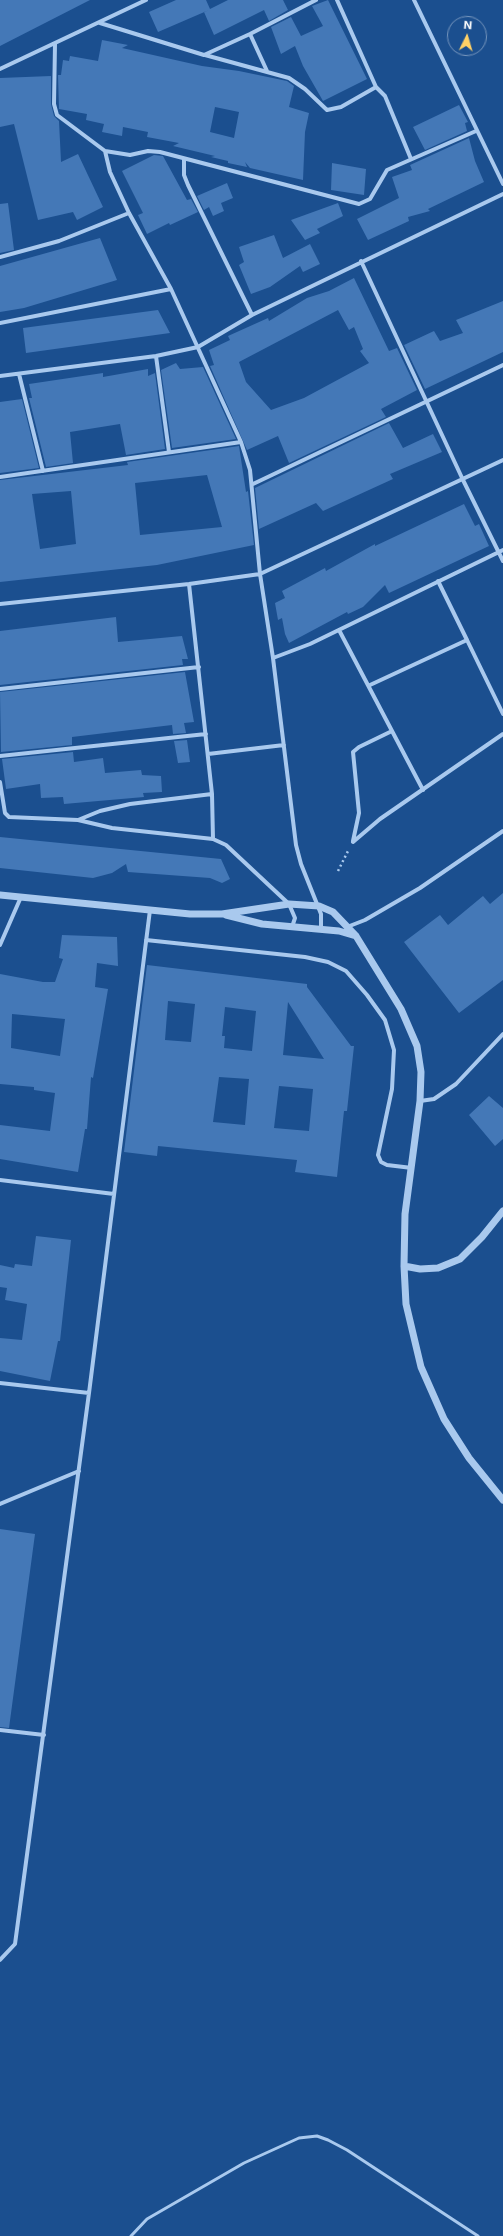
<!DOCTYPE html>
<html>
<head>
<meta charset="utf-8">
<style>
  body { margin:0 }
  #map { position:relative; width:503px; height:2236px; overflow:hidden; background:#1b4f8f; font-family:Inter,sans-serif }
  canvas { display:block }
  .north { position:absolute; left:447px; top:16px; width:40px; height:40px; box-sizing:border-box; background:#1b4f8f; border:1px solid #7695bc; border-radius:50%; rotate:5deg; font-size:11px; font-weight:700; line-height:16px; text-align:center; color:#fff }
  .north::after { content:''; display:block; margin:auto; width:14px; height:18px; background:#ffd166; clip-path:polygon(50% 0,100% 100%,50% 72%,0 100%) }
</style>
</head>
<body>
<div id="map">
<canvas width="503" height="2236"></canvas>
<div class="north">N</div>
</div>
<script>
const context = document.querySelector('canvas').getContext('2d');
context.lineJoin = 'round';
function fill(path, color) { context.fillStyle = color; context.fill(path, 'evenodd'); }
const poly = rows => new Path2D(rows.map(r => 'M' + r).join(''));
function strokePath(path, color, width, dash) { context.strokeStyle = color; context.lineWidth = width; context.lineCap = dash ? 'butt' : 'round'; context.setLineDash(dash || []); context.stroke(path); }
fill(poly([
  [0,0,90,0,0,46],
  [176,0,206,0,210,9,228,0,283,0,288,10,269,21,264,10,214,35,204,12,209,10,158,32,149,12],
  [328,0,367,79,323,101,303,66,295,46,281,54,271,27,291,17,301,36,323,26,312,6],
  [102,40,128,45,122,48,202,66,239,71,287,81,294,86,289,107,309,113,305,132,303,180,250,168,245,162,247,167,228,163,228,161,211,157,215,156,173,146,179,143,147,137,148,132,123,127,122,136,102,132,104,124,86,120,87,114,59,109,58,75,61,75,63,60,69,61,70,56,98,61],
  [215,107,239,112,234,138,210,132],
  [51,76,51,104,54,116,59,121,61,162,78,154,103,207,77,220,73,212,38,220,14,124,0,127,0,78],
  [459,105,468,122,465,123,467,131,425,150,413,127],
  [469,138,475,161,484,182,428,209,430,211,408,217,409,221,368,240,357,219,399,198,392,177,412,170,410,165],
  [154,155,163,156,187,200,191,199,198,212,170,225,169,223,147,234,138,215,143,213,122,171],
  [332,163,366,169,364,195,331,190],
  [227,183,233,198,221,203,224,211,213,216,209,207,204,210,197,196],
  [8,203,14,250,0,253,0,204],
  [338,203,343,216,317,229,320,233,305,240,291,220],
  [274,235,283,258,310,244,320,264,303,272,300,266,270,287,251,294,239,265,244,262,239,247],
  [100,238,117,280,24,308,0,312,0,266],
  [354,278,389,351,397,348,417,390,381,409,386,417,289,463,278,436,247,450,210,366,214,365,209,350,230,340,228,336,268,318,269,321,307,298,329,291],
  [338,310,349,330,354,327,363,349,360,351,369,363,304,398,271,410,246,382,239,362],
  [503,301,503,352,425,389,404,345,434,331,440,341,463,333,456,320],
  [158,310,170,333,26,353,23,328],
  [176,363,180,369,203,367,236,439,172,448,161,370],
  [148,369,148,376,155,373,165,449,126,455,120,424,70,432,73,463,46,467,29,398,32,398,29,384,103,373,103,377],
  [22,399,39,468,0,473,0,402],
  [389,423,403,448,433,434,442,452,390,474,393,479,323,511,316,503,259,529,255,488],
  [239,446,246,492,248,491,254,545,157,565,0,582,0,480,128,465,127,462],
  [207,475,222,527,140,535,135,483],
  [71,491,76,544,40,549,32,494],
  [464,504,475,526,479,524,489,546,389,593,385,585,363,607,348,614,347,612,289,643,285,634,282,618,278,620,275,603,285,598,282,591,325,568,326,571,375,544,375,546],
  [116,617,118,642,182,636,188,659,182,659,183,665,0,685,0,631],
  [185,672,194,722,184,723,186,733,173,734,172,725,72,737,72,745,1,752,0,692],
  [187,740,190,762,178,763,174,741],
  [73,752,74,762,103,758,105,773,141,770,142,775,161,776,162,792,143,793,144,797,64,804,63,797,41,798,40,784,6,789,2,759],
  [0,837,221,859,230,879,222,883,210,878,128,872,126,864,112,873,93,878,0,868],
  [503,893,503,980,459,1013,404,942,440,915,448,925,483,896,490,904],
  [62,935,117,937,118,966,97,963,95,987,108,989,93,1078,91,1077,87,1129,85,1129,78,1172,0,1159,0,1125,50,1131,55,1093,34,1090,34,1087,0,1084,0,974,43,982,55,982,63,959,59,958],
  [12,1014,65,1019,60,1056,11,1048],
  [147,965,307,984,307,987,351,1046,354,1046,347,1111,344,1111,337,1177,295,1172,297,1160,158,1146,157,1156,124,1152],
  [168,1001,195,1004,191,1042,165,1040],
  [288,1002,324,1059,283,1055],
  [225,1007,256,1011,252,1051,224,1048,225,1036,222,1036],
  [219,1077,249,1079,245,1125,213,1122],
  [279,1086,313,1089,309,1131,274,1128],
  [489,1096,503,1108,503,1139,495,1146,469,1115],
  [36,1236,71,1240,60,1341,58,1341,50,1381,0,1371,0,1338,22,1340,27,1304,5,1300,7,1288,0,1287,0,1265,14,1268,15,1264,32,1266],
  [0,1529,35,1534,9,1728,0,1727]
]), '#4478b7');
strokePath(poly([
  [338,871,349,849]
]), '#a9c9ee', 2.5, [2, 3]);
strokePath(poly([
  [131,2236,147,2219,244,2163,299,2138,317,2136,328,2140,347,2150,478,2236]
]), '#a9c9ee', 3);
strokePath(poly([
  [337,0,376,87,385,96,411,159],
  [414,0,503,184],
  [100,23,204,55,250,34,316,0],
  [250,34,267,71],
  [55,44,54,104,57,115,105,151],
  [205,55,289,78,305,89,327,110,341,107,376,87],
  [0,69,146,0],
  [184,159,184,175,188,185,252,315],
  [0,257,59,241,129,213],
  [361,261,463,480,503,561],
  [0,323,171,289],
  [156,356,169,452],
  [19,374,43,471],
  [0,376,156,356,198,347,252,315,503,194],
  [0,477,241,442],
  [253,484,503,365],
  [438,581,467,640],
  [189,584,212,794,213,839],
  [0,604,189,584,260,574,503,460],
  [339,630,423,790],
  [273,658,310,644,503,550],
  [370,685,467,640,503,714],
  [0,689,199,667],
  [208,754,284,745],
  [0,756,206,734],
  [0,782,5,813,9,817,78,820,112,828,213,839,226,845,289,904,295,918,292,927],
  [78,820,100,811,130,804,212,794],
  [353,841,359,813,353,752,359,747,392,731],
  [353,842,380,819,503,734],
  [347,927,365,920,420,888,503,831],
  [321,930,321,914,301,864,296,845,273,658,260,574,250,470,241,442,171,289,129,213,110,172,105,151,130,155,148,151,160,152,359,204,370,199,387,170,476,131],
  [146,940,305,957,328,962,346,971,367,995,385,1020,394,1050,392,1089,378,1155,381,1162,387,1165,412,1168],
  [0,945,21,897],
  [420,1101,434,1099,456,1084,503,1034],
  [0,1180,114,1194],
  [0,1383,89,1393,150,910],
  [0,1504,79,1471],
  [0,1730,44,1735],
  [0,1960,15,1944,89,1393]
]), '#a9c9ee', 4);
strokePath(poly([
  [0,895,190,914,222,914,289,904,319,906,333,912,356,936,401,1009,417,1046,421,1072,420,1101,405,1214,404,1266,406,1304,421,1367,444,1419,469,1458,503,1500],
  [226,915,262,924,339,931,356,936],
  [404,1266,420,1269,438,1268,460,1259,482,1237,503,1211]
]), '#a9c9ee', 7);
</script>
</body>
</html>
